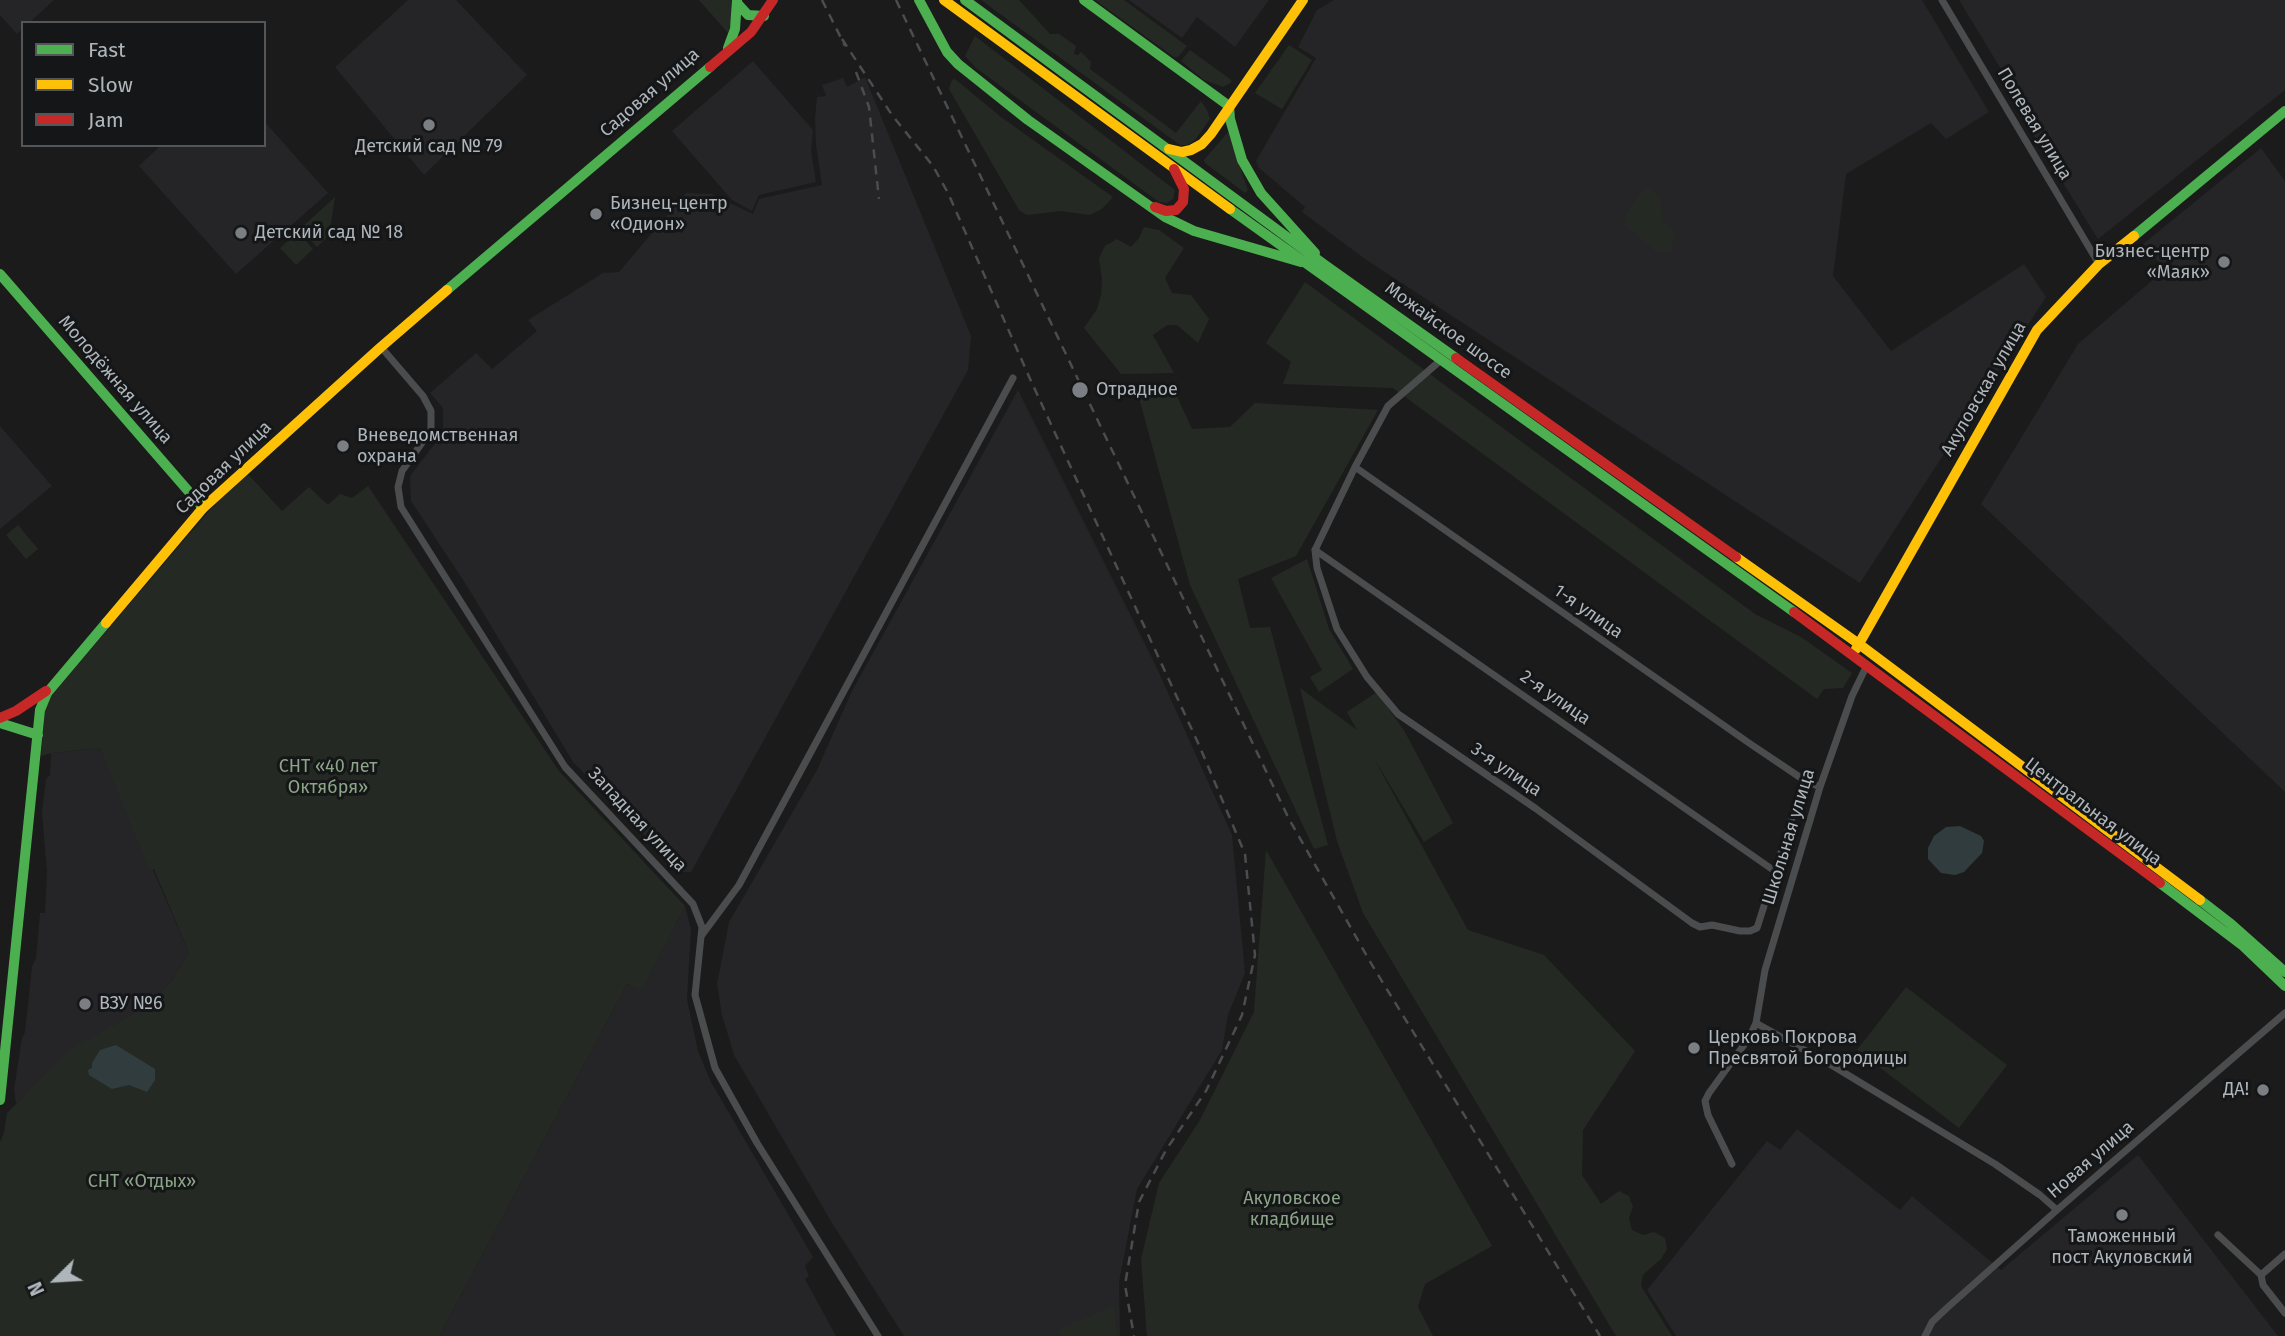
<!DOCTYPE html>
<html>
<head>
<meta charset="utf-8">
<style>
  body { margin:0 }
  #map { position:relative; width:2285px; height:1336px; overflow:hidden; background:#1b1b1b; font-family:"Fira Sans",sans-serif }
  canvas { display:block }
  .legend { position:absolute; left:21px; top:21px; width:245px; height:126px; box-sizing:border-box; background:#151617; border:2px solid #525659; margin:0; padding:9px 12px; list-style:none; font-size:21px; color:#aeb5bb }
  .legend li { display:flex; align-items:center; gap:14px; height:35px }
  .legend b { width:35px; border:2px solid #525659 }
  .north { position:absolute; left:21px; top:1245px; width:70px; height:70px; -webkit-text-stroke:5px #151617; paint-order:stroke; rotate:246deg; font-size:19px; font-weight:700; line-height:28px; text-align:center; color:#aeb5bb }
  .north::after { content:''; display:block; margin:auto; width:24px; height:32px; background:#aeb5bb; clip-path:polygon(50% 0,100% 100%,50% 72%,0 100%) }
</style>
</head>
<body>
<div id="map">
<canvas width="2285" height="1336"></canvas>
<ul class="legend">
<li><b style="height:9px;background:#4caf50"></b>Fast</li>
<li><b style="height:9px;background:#ffc107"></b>Slow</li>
<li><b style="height:9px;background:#c62828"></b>Jam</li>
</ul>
<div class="north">N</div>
</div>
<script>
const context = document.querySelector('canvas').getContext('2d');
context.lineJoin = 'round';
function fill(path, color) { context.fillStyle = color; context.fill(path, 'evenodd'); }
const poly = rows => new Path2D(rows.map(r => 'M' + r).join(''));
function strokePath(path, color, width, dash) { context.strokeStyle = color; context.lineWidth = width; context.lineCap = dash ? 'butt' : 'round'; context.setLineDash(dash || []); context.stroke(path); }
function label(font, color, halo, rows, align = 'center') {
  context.font = font + ' "Fira Sans",sans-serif'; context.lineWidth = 6; context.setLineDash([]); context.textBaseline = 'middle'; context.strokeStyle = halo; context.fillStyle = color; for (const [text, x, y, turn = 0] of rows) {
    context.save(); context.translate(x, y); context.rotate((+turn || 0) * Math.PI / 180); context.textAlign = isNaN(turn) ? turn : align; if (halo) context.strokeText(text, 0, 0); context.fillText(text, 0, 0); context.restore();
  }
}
fill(poly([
  [0,0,54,0,29,23,23,23,23,29,17,34,0,15],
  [408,0,456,0,527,75,424,175,335,67],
  [1129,0,1269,0,1235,47,1197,17,1182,38],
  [1334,0,1922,0,1989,112,1946,139,1931,123,1846,174,1833,276,1891,351,2024,264,2046,297,1860,583,1365,259,1302,212,1305,207,1258,167,1256,161,1316,58,1298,47,1317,10],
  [1959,0,2285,0,2285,90,2098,239,2034,136,2030,117],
  [753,61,813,130,811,151,816,182,759,195,752,211,732,200,672,131],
  [865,77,971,336,968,370,691,872,680,872,573,762,467,586,411,501,410,476,443,433,443,408,430,393,476,353,492,369,537,331,528,320,603,273,619,272,686,193,711,194,753,214,759,199,822,185,816,145,815,118,817,97,826,96,822,85,843,78,847,87],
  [264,121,328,193,236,274,139,166,161,145,264,145],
  [2261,148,2285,181,2285,792,1981,504,2078,344,2162,272,2161,270,2163,267,2143,244],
  [1018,390,1155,664,1232,835,1245,973,1228,1015,1222,1050,1137,1189,1119,1282,1120,1336,904,1336,832,1223,734,1055,722,1015,717,984,729,922,817,770,852,691],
  [0,426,52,486,0,529],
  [100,748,189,953,171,982,148,1006,36,1087,16,1104,14,1089,22,1038,25,1032,32,967,36,958,40,913,45,913,47,872,42,812,46,779,50,775,51,753],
  [685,906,691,929,687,1000,698,1051,711,1082,813,1257,805,1266,809,1276,805,1279,836,1336,439,1336,627,984,642,989],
  [1797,1129,1900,1210,1912,1196,2001,1270,2138,1155,2278,1336,1676,1336,1647,1290,1767,1141,1780,1150]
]), '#252527');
fill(poly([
  [699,0,731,0,732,18,728,33],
  [981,0,1019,0,1050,34,1059,34,1076,46,1074,54,1078,55,1081,52,1091,62,1090,69,1176,133,1201,101,1207,110,1210,119,1195,140,1187,145,1180,145],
  [1095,0,1124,0,1187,46,1178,57,1174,57],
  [975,36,1175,190,1173,199,1167,203,1159,202,976,68,965,56],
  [1289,45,1312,60,1282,109,1255,93],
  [1190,50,1230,79,1232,82,1223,87,1204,80,1181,61],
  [955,79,1001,117,1113,197,1102,209,1090,215,1061,211,1027,215,1019,210,949,89,952,80],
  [1228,132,1248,190,1245,193,1205,163,1204,160],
  [1650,188,1660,197,1663,221,1675,233,1671,252,1657,252,1624,224,1627,214,1644,189],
  [335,197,329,235,317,247,300,229],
  [1144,227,1159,230,1184,248,1165,278,1172,293,1191,295,1209,319,1198,343,1177,325,1167,325,1153,335,1174,373,1121,374,1084,328,1097,309,1101,295,1102,279,1099,258,1105,246,1117,239,1131,247,1139,238],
  [298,232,313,249,296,265,280,248],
  [1305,282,1755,614,1801,637,1852,673,1843,688,1824,689,1817,699,1393,388,1283,384,1291,362,1266,343],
  [1175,392,1192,429,1230,427,1255,403,1378,410,1296,556,1238,579,1250,628,1270,627,1328,845,1314,849,1190,585,1138,394],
  [247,473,282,511,309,487,328,505,340,494,352,498,368,486,559,771,685,906,642,990,627,984,439,1336,0,1336,0,1142,4,1133,7,1113,72,1049,148,1006,171,982,189,953,154,869,150,869,146,860,100,748,51,753,41,756,46,702,208,512],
  [18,525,38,549,26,559,6,535],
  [1307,559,1329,629,1353,669,1319,692,1310,677,1322,670,1271,578],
  [1300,688,1357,730,1347,712,1377,692,1405,732,1453,823,1424,842,1372,755,1468,930,1544,955,1635,1051,1583,1130,1582,1175,1601,1204,1619,1191,1629,1196,1633,1207,1629,1218,1632,1230,1643,1235,1654,1232,1665,1238,1667,1249,1661,1259,1643,1275,1641,1286,1672,1336,1616,1336,1363,913,1337,841],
  [1266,850,1492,1246,1425,1284,1418,1307,1433,1336,1147,1336,1141,1259,1159,1183,1200,1120,1254,1012],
  [1906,987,2007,1065,1959,1128,1857,1050],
  [1114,1306,1117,1336,1062,1336,1058,1330]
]), '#242a23');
fill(poly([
  [1960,826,1981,836,1984,841,1982,853,1964,872,1955,875,1941,873,1928,859,1928,848,1934,836,1946,827],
  [116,1045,155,1069,155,1080,147,1092,129,1085,112,1089,89,1075,88,1070,92,1068,92,1063,100,1050]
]), '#313c3e');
strokePath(poly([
  [1942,0,2099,264],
  [381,347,423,396,431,411,431,430,402,471,398,487,401,507,565,767,693,904,702,927,695,995,715,1068,757,1143,878,1336],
  [1355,467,1749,743,1804,780],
  [1315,550,1317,568,1337,629,1367,677,1398,714,1535,808,1692,923,1700,927,1712,925,1740,931,1750,931,1757,928,1804,780,1820,787],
  [1315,550,1776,872],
  [1315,550,1355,467,1388,406,1441,360],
  [702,935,739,885,1013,378],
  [1756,1023,1833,1066,1995,1164,2040,1195,2057,1210],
  [1732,1164,1708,1115,1705,1101,1709,1093,1749,1038,1756,1023,1765,970,1820,787,1852,696,1867,665],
  [2218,1235,2261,1275,2263,1285,2285,1313],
  [2261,1275,2285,1254],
  [1925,1336,1932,1322,1948,1307,2057,1210,2285,1013]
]), '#4b4c4d', 7);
strokePath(poly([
  [919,0,947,52,958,64,1028,120,1165,217,1194,231,1301,262],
  [965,0,1325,265,1456,358],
  [1084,0,1229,106,1230,119,1242,160,1261,193,1315,253],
  [738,4,748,15,764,16],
  [728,48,735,29,737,0],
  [1230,209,1794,612],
  [2134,236,2285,111],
  [0,274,203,508],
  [447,290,710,67],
  [0,723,38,735],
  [2160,883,2242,945,2285,986],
  [2200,900,2231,924,2285,972],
  [0,1100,40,710,47,693,106,623]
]), '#4caf50', 10);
strokePath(poly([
  [944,0,1230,209],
  [1169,149,1182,152,1191,150,1202,144,1211,134,1303,0],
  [1736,557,1859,644,2200,900],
  [106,623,203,508,381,347,447,290],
  [1856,649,2037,330,2099,264,2134,236]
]), '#ffc107', 10);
strokePath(poly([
  [710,67,751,32,773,0],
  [1155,207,1166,211,1176,210,1183,202,1184,189,1174,169],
  [1456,358,1736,557],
  [1794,612,2160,883],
  [0,718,16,711,46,691]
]), '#c62828', 10);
strokePath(poly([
  [822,0,845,46],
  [896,0,1289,819,1372,965,1600,1336],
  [842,39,892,115,933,166,948,193,1031,381,1199,745,1245,854,1255,955,1242,1015,1206,1091,1166,1150,1139,1202,1125,1285,1134,1336],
  [856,72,869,107,879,199]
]), '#4b4c4d', 2.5, [9, 7]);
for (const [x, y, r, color] of [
  [429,125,7,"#7b7f83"],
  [596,214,7,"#7b7f83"],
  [241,233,7,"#7b7f83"],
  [2224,262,7,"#7b7f83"],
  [1080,390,9,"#7b7f83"],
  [343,446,7,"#7b7f83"],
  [85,1004,7,"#7b7f83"],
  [1694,1048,7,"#7b7f83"],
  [2263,1090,7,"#7b7f83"],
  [2122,1215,7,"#7b7f83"]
]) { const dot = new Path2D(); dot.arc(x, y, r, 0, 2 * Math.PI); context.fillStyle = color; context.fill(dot); strokePath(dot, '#151617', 2.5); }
label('18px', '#aeb5bb', '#151617', [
  ["Садовая улица",650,93,-41],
  ["Полевая улица",2034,124,59],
  ["Можайское шоссе",1448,331,36],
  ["Молодёжная улица",115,380,49],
  ["Акуловская улица",1984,389,-60],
  ["Садовая улица",224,468,-44],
  ["1-я улица",1588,612,35],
  ["2-я улица",1555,698,35],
  ["3-я улица",1506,770,34],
  ["Центральная улица",2093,812,37],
  ["Западная улица",637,820,47],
  ["Школьная улица",1789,837,-73],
  ["Новая улица",2091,1160,-41]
]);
label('18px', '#aeb5bb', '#151617', [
  ["Детский сад № 79",429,147,"center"],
  ["Бизнец-центр",610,204],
  ["«Одион»",610,225],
  ["Детский сад № 18",255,233],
  ["Бизнес-центр",2210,252,"right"],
  ["«Маяк»",2210,273,"right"],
  ["Отрадное",1096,390],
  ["Вневедомственная",357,436],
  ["охрана",357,457],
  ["ВЗУ №6",99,1004],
  ["Церковь Покрова",1708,1038],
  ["Пресвятой Богородицы",1708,1059],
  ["ДА!",2249,1090,"right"],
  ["Таможенный",2122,1237,"center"],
  ["пост Акуловский",2122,1258,"center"]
], 'left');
label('18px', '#8ca487', '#151617', [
  ["СНТ «40 лет",328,767],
  ["Октября»",328,788],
  ["СНТ «Отдых»",142,1182],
  ["Акуловское",1292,1199],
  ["кладбище",1292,1220]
]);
</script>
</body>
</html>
